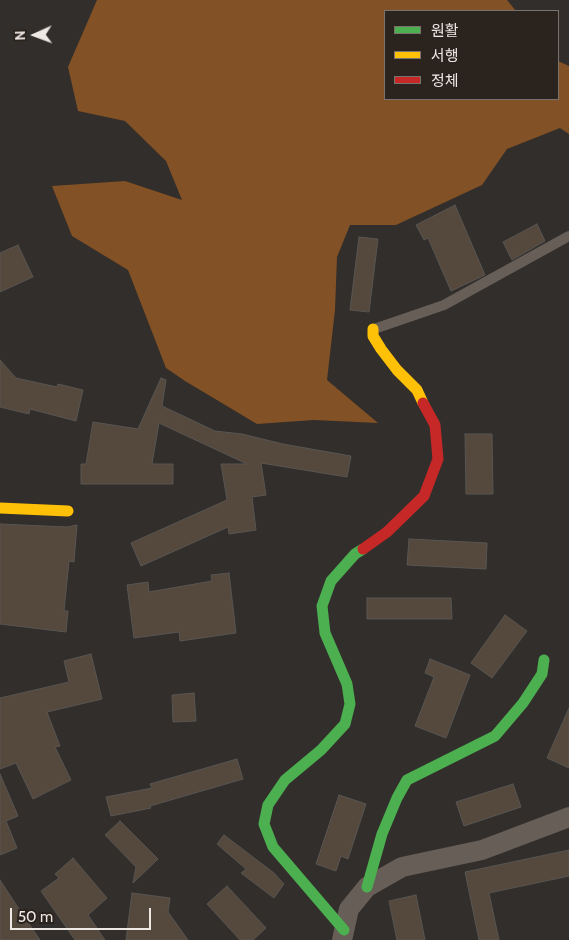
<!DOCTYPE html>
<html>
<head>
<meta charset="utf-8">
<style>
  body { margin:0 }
  #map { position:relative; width:569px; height:940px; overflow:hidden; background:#322e2b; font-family:Cabin,"Noto Sans KR",sans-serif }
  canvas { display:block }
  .legend { position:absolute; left:384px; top:10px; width:175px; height:90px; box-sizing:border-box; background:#2b241e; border:1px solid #79726d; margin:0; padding:6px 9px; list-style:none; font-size:15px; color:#ede8e4 }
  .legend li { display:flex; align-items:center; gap:10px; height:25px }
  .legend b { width:25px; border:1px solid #79726d }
  .north { position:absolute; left:10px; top:10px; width:50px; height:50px; -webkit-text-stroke:4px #2b241e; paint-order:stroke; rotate:268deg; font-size:14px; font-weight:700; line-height:20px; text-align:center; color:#ede8e4 }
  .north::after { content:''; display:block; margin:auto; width:18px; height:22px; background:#ede8e4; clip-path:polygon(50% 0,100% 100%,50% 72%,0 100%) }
  .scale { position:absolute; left:10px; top:908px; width:141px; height:22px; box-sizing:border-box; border:2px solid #ede8e4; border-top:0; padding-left:6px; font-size:15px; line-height:18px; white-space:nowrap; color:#ede8e4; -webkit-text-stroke:4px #2b241e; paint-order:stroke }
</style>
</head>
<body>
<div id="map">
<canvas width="569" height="940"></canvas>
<ul class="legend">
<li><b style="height:6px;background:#4caf50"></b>원활</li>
<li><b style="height:6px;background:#ffc107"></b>서행</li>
<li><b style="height:6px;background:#c62828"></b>정체</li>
</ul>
<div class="north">N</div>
<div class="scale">50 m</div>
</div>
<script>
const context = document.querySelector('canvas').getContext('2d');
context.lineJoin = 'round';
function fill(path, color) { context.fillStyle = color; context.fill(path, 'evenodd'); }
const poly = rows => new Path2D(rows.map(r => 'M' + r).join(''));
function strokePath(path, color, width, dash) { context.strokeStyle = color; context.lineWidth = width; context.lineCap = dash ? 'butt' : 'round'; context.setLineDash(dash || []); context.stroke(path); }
fill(poly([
  [97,0,507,0,516,11,385,11,385,99,558,99,558,61,569,66,569,134,560,128,507,149,482,185,396,225,350,225,337,257,335,310,327,380,378,423,314,420,257,424,185,381,166,368,128,270,72,236,52,186,125,181,182,200,166,161,125,121,78,111,68,67]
]), '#825125');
const building = poly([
  [455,205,485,275,451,291,428,238,424,240,416,225,455,205],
  [537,224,545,241,512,260,503,242,537,224],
  [359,237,378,239,369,312,350,310,359,237],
  [18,245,33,277,0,292,0,253,18,245],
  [0,360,16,378,57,387,58,384,83,390,76,421,30,409,29,414,0,407,0,360],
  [161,378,166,380,162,406,215,431,242,434,283,444,351,456,347,477,261,463,266,495,252,497,256,530,229,534,228,527,141,566,131,543,227,500,221,464,247,464,159,423,152,464,173,464,173,484,81,484,81,464,86,464,93,422,138,429,161,378],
  [465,434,492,434,493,494,466,494,465,434],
  [0,524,67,527,77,525,74,562,69,561,64,611,68,611,66,632,0,624,0,524],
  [409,539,487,543,486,569,407,565,409,539],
  [229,573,236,633,180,641,179,632,134,638,127,585,148,582,149,592,212,581,211,575,229,573],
  [367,598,451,598,452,619,367,619,367,598],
  [505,615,527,631,492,678,471,663,505,615],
  [91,654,102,699,47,712,60,746,55,747,71,780,33,799,16,763,0,769,0,698,69,682,64,661,91,654],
  [430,659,470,675,446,738,415,726,434,677,425,673,430,659],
  [194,693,196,721,173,722,172,695,194,693],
  [569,708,569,768,547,758,569,708],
  [237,759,243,779,150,806,151,808,111,816,106,797,152,788,150,784,237,759],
  [0,774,18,816,6,821,17,848,0,855,0,774],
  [513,784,521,807,464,826,456,802,513,784],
  [339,795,366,804,348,859,341,856,336,871,316,864,339,795],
  [120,821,158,859,133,883,136,867,105,835,120,821],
  [224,835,274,873,284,884,274,898,241,873,246,869,217,844,224,835],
  [569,850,569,876,489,893,499,940,479,940,465,872,569,850],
  [73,858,107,898,88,915,105,940,75,940,41,891,59,878,55,874,73,858],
  [0,880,17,906,40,940,0,940,0,880],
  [227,886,266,928,253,940,240,940,207,904,227,886],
  [132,893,170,898,168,912,188,940,126,940,132,893],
  [416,895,425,940,397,940,389,901,416,895]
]);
fill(building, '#55493d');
strokePath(building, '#585552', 1);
strokePath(poly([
  [374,329,444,305,569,236]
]), '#665e57', 10);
strokePath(poly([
  [342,940,349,909,367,887,402,867,482,850,569,817]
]), '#665e57', 20);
strokePath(poly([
  [367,887,382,834,397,798,407,780,495,736,523,703,542,674,544,660],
  [344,930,273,847,264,824,268,805,285,780,321,750,345,724,350,704,347,684,325,633,322,606,331,581,355,554,363,549]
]), '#4caf50', 11);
strokePath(poly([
  [373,329,373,336,381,349,397,370,417,390,423,403],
  [0,508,68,511]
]), '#ffc107', 11);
strokePath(poly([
  [363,549,387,532,424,496,438,459,435,425,423,403]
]), '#c62828', 11);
</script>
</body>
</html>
